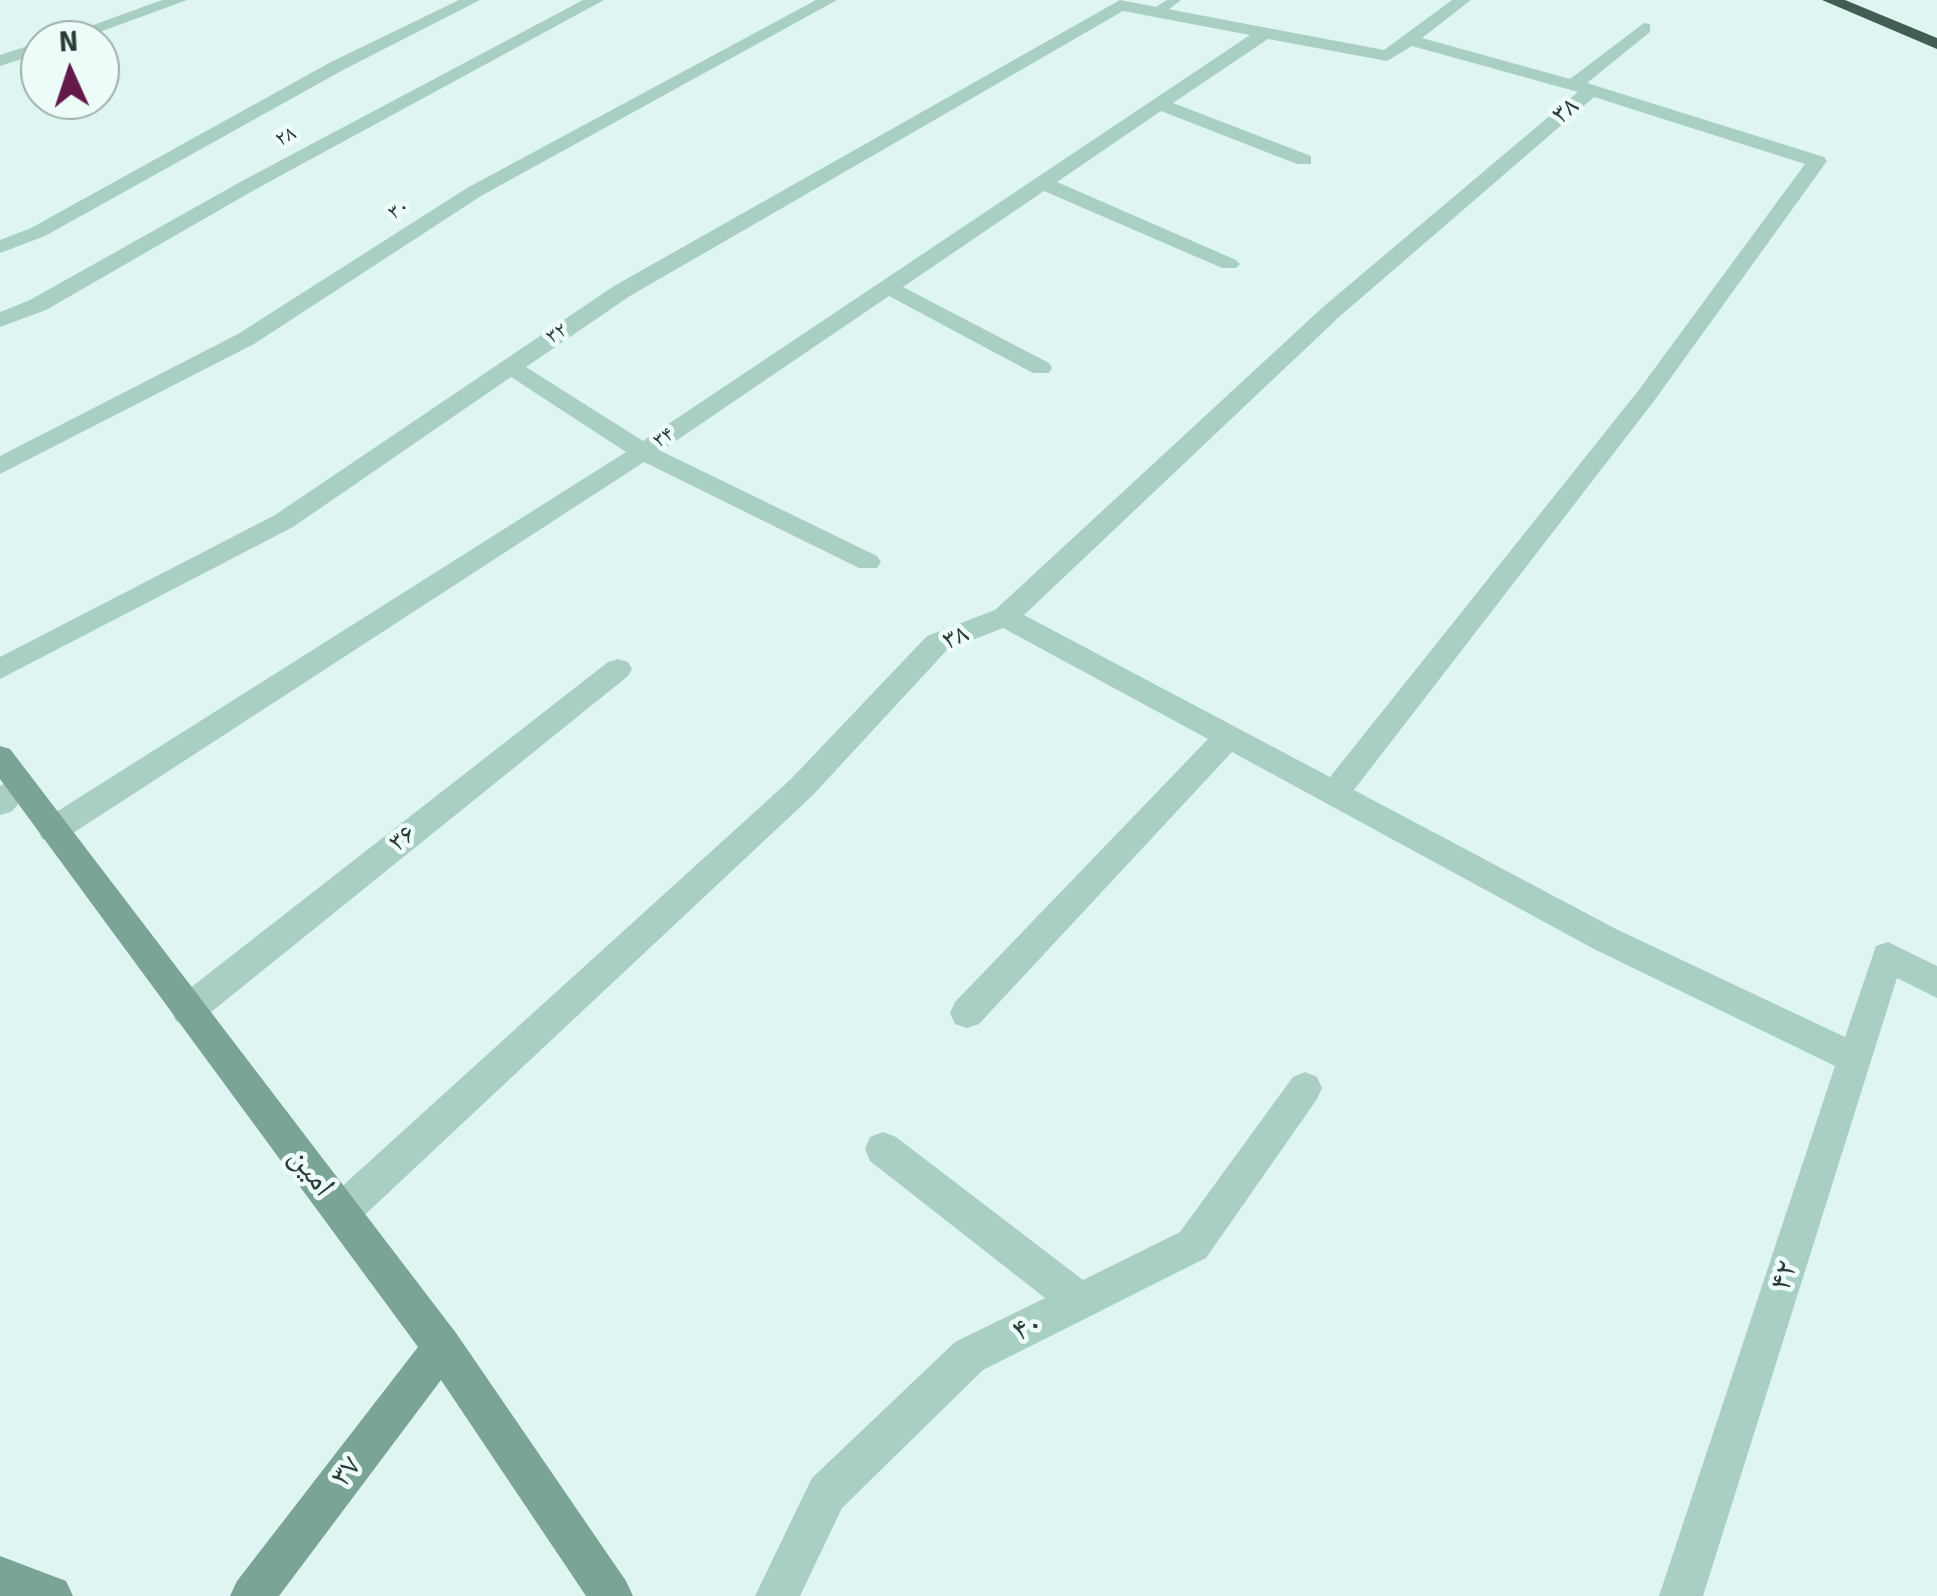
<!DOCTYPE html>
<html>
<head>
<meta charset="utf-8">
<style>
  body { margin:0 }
  #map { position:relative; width:1937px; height:1596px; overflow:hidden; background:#dff5f1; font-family:Signika,sans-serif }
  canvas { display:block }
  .north { position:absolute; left:20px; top:20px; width:100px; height:100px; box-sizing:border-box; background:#edfcf9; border:2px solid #9fafab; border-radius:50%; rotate:357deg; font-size:28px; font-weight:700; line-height:40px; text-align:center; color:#2a3c35 }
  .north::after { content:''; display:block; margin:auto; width:35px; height:45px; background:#631a4a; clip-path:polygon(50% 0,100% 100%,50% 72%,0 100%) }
</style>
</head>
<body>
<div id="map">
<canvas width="1937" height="1596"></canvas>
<div class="north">N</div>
</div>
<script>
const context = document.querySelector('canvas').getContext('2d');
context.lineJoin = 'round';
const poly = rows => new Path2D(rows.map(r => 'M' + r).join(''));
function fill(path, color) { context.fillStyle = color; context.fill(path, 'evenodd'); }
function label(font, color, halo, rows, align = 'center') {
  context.font = font + ' Signika,"Noto Naskh Arabic",sans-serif'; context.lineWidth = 9; context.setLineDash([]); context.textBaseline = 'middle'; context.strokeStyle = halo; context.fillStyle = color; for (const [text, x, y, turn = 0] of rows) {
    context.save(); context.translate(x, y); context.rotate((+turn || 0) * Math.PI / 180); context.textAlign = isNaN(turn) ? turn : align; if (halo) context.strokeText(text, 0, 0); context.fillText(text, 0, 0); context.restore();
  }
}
fill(poly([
  [1167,0,1181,0,1162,15,1152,15,1152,9,1167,0]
]), '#a9cfc5');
fill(poly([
  [162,0,187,0,78,40,52,40,162,0],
  [459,0,480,0,343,70,45,236,0,253,0,240,31,228,331,62,459,0],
  [583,0,604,0,256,189,46,310,0,327,0,312,30,300,242,181,583,0],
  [816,0,837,0,481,196,254,344,0,474,0,456,238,334,467,188,816,0],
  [1120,0,1384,50,1452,0,1471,0,1422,38,1570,79,1644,23,1650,24,1650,32,1587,83,1824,157,1827,161,1654,401,1354,790,1616,929,1845,1037,1876,946,1888,942,1937,966,1937,998,1897,978,1703,1596,1659,1596,1835,1066,1594,949,1232,752,979,1024,967,1028,955,1024,950,1013,955,1002,1208,739,1003,628,947,650,813,795,354,1225,341,1230,328,1225,323,1212,328,1199,791,779,927,636,995,610,1323,307,1578,92,1412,46,1387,61,1268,39,1173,103,1311,156,1311,164,1297,164,1161,111,1057,182,1236,260,1240,264,1236,268,1222,268,1044,191,903,287,1049,363,1052,368,1049,373,1033,373,889,296,661,451,877,556,881,562,877,568,859,568,644,462,64,839,53,842,42,839,38,830,42,821,626,452,511,377,293,527,0,679,0,657,275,515,614,286,1120,0],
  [1123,11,1250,35,643,441,526,367,630,296,1123,11],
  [1594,97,1805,164,1638,391,1330,777,1024,615,1339,317,1594,97],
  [40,42,40,53,0,66,0,55,40,42],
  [618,659,628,662,632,669,628,676,200,1021,188,1025,176,1021,171,1010,176,999,608,662,618,659],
  [20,774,31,778,35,786,11,812,0,815,0,786,20,774],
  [1305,1072,1317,1077,1322,1088,1317,1099,1206,1258,983,1370,842,1508,800,1596,755,1596,812,1478,955,1342,1045,1298,870,1161,865,1149,870,1137,883,1132,896,1137,1083,1280,1180,1232,1293,1077,1305,1072]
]), '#a9cfc5');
fill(poly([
  [0,746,10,749,456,1333,626,1581,633,1596,586,1596,441,1380,279,1596,230,1596,237,1581,418,1347,0,779,0,746],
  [0,1556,66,1581,73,1596,0,1596,0,1556]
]), '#7aa495');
fill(poly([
  [1822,0,1845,0,1937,38,1937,49,1822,0]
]), '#405e52');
label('22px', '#2a3c35', '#edfcf9', [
  ["۲۸",286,137,-28],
  ["۳۰",399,210,-33],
  ["۳۲",557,334,-33],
  ["۳۴",664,438,-34]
]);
label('28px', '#2a3c35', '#edfcf9', [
  ["۳۸",1566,111,-40],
  ["۳۸",956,638,-25],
  ["۳۶",403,839,-38]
]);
label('32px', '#2a3c35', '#edfcf9', [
  ["امین",311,1172,53],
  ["۴۲",1785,1276,-72],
  ["۴۰",1028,1328,-25],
  ["۳۷",347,1472,-53]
]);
</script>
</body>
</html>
